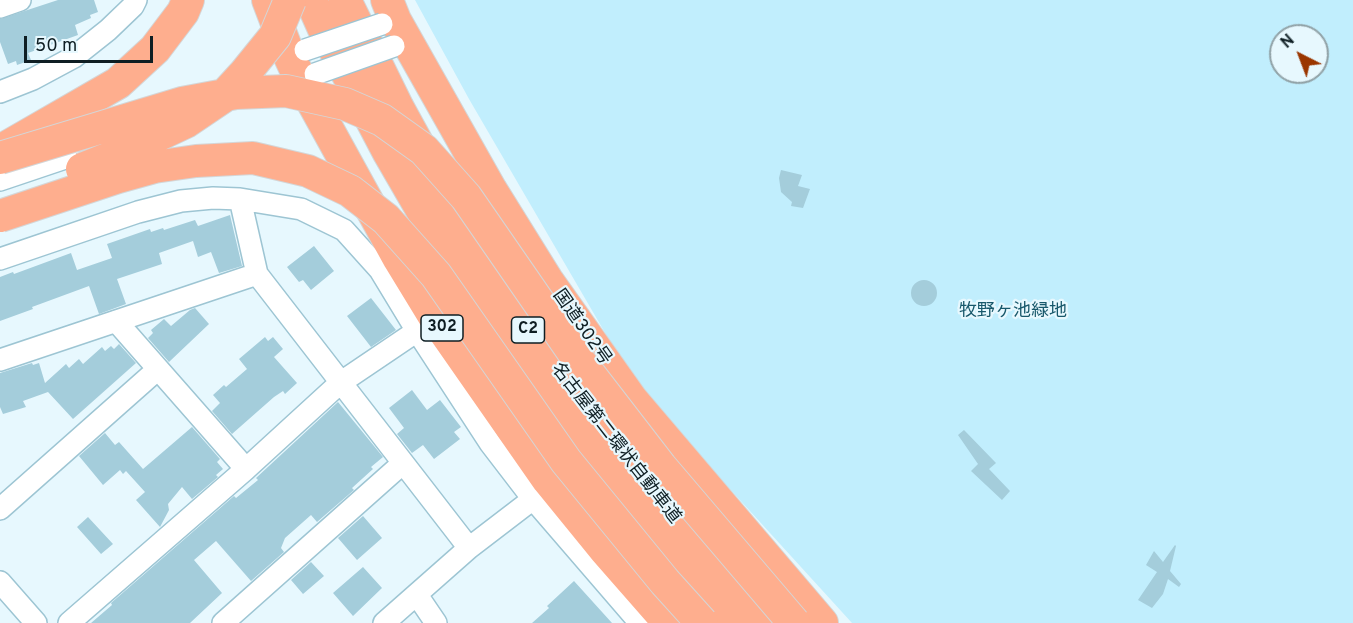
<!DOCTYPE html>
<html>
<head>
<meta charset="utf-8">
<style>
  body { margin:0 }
  #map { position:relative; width:1353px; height:623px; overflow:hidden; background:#e7f8fe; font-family:Overpass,sans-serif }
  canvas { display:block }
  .north { position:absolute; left:1269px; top:24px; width:60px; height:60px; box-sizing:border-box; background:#e7f8fe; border:2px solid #90a1a6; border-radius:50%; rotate:318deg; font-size:16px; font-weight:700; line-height:24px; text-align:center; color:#0e1e23 }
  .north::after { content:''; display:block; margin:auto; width:21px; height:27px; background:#9a3600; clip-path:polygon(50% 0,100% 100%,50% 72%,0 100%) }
  .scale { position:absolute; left:24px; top:36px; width:129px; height:27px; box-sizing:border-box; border:3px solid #0e1e23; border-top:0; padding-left:8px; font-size:18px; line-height:21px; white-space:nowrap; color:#0e1e23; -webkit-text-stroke:4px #e7f8fe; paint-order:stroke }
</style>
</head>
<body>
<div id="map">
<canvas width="1353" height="623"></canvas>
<div class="north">N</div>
<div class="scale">50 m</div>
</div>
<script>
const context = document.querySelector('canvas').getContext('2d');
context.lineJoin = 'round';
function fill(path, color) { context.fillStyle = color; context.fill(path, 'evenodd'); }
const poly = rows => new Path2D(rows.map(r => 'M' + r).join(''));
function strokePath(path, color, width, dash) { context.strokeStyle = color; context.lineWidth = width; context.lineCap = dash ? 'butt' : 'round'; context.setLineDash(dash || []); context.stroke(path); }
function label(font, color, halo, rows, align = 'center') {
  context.font = font + ' Overpass,"Noto Sans JP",sans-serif'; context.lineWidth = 4.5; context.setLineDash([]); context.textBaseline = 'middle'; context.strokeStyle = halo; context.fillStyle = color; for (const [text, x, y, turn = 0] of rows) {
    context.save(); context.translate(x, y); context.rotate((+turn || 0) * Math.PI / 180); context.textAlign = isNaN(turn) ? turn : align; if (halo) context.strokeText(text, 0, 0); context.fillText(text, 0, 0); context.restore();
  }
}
fill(poly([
  [415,0,1353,0,1353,623,852,623,636,386,469,99],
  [1281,36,1317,36,1317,72,1281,72]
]), '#c1eefd');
fill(poly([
  [58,0,94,0,98,12,90,15,91,18,75,25,78,35,28,53,31,60,17,65,16,61,8,64,0,42,0,19],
  [781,170,802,175,798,186,810,189,803,208,791,206,792,202,781,192,779,178],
  [230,215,242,266,219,273,211,252,198,257,193,241,159,253,162,264,117,279,126,304,99,314,89,286,32,307,33,309,0,321,0,277,13,272,14,274,71,253,77,270,112,258,107,244,150,229,151,232,163,228,164,230,195,220,198,226],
  [314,246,334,271,311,290,303,280,299,282,287,267],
  '911 293a13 13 0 1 1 26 0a13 13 0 1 1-26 0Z',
  [371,298,396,330,371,347,347,316],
  [195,308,209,324,169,362,148,338,153,333,151,330,164,319,171,326,190,310],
  [265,337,268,341,273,337,283,349,274,357,297,383,285,394,283,391,274,397,232,434,212,411,220,403,213,395,224,385,226,387,247,369,239,359],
  [119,344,136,363,73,419,48,392,23,401,26,407,3,414,0,407,0,373,32,363,33,365,39,363,45,383,66,364,69,368,79,359,83,364,102,347,105,351,111,346,114,349],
  [412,390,427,410,440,400,461,427,454,432,460,439,434,459,423,445,412,453,397,434,404,428,389,408],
  [338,402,383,457,371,467,373,469,352,488,354,490,317,522,311,515,285,538,281,548,284,552,251,581,216,541,194,560,222,593,190,623,91,623,112,605,111,603,234,496,236,498,258,480,256,478],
  [192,427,220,459,217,462,223,469,216,475,218,477,192,499,182,487,168,504,169,510,160,527,136,500,145,492,126,471,123,474,120,470,103,485,79,456,105,433,115,445,119,442,143,469],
  [964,430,996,463,989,469,1010,491,1002,500,971,471,978,464,958,435],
  [363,516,382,538,357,560,338,538],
  [88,517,113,544,101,554,77,527],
  [1175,545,1176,546,1170,571,1181,584,1179,587,1168,579,1163,594,1152,608,1138,600,1157,572,1146,565,1154,551,1163,562],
  [311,562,324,576,303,594,291,580],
  [363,567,382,588,353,616,333,593],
  [574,581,612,623,532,623,549,608,547,606]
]), '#a4cddb');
const minor = poly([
  [0,7,20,0],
  [0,92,33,79,74,57,108,30,133,6,136,0],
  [0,180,104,145],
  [240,199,257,274,469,548],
  [0,259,138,212,181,201,213,198,240,199,301,209,344,230,380,270,417,331,490,443,533,499,640,623],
  [116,321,246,469],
  [0,360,257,274],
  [0,509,158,369],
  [0,582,36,623],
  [417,595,436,623],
  [69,623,246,469,340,383,417,331],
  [223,623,403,463],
  [384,623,469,548,533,499]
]);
const highway = poly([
  [268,0,289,55,300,79,399,259,435,318,548,480,605,550,669,623],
  [311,0,323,27,389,153,448,255,505,341,569,428,645,523,730,623],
  [345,0,398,108,467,234,524,325,587,413,664,509,765,623],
  [387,0,395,20,491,190,547,280,632,400,822,623],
  [0,151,118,83,155,49,183,12,188,0]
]);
strokePath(minor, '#9dc5d3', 24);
strokePath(highway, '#d4d6d7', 34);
strokePath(minor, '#fff', 21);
strokePath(highway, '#feae8e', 32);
const minorBridge = poly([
  [305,50,382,24],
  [315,74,394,46]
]);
const highwayBridge = poly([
  [0,158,182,103,236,93,286,91,345,104,382,120,424,150,466,197,580,362,661,467,794,623],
  [82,169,112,157,186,122,223,97,245,73,275,36,290,0],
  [0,216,118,177,154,167,196,161,253,158,308,171,350,191,386,219,436,275,566,461,665,582,702,623]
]);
strokePath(minorBridge, '#9dc5d3', 24, []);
strokePath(highwayBridge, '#d4d6d7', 34, []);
strokePath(minorBridge, '#fff', 21);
strokePath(highwayBridge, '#feae8e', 32);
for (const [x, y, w] of [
  [442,328,42],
  [528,330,33]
]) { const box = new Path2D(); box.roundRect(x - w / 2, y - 13, w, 26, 4.5); context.fillStyle = '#e7f8fe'; context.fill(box); strokePath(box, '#0e1e23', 1.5); }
label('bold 16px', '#0e1e23', null, [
  ["302",442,328],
  ["C2",528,330]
]);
label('18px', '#18586b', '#e7f8fe', [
  ["牧野ヶ池緑地",1013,312]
]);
label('18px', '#0e1e23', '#e7f8fe', [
  ["国道302号",581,328,55],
  ["名古屋第二環状自動車道",615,444,52]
]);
</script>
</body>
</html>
